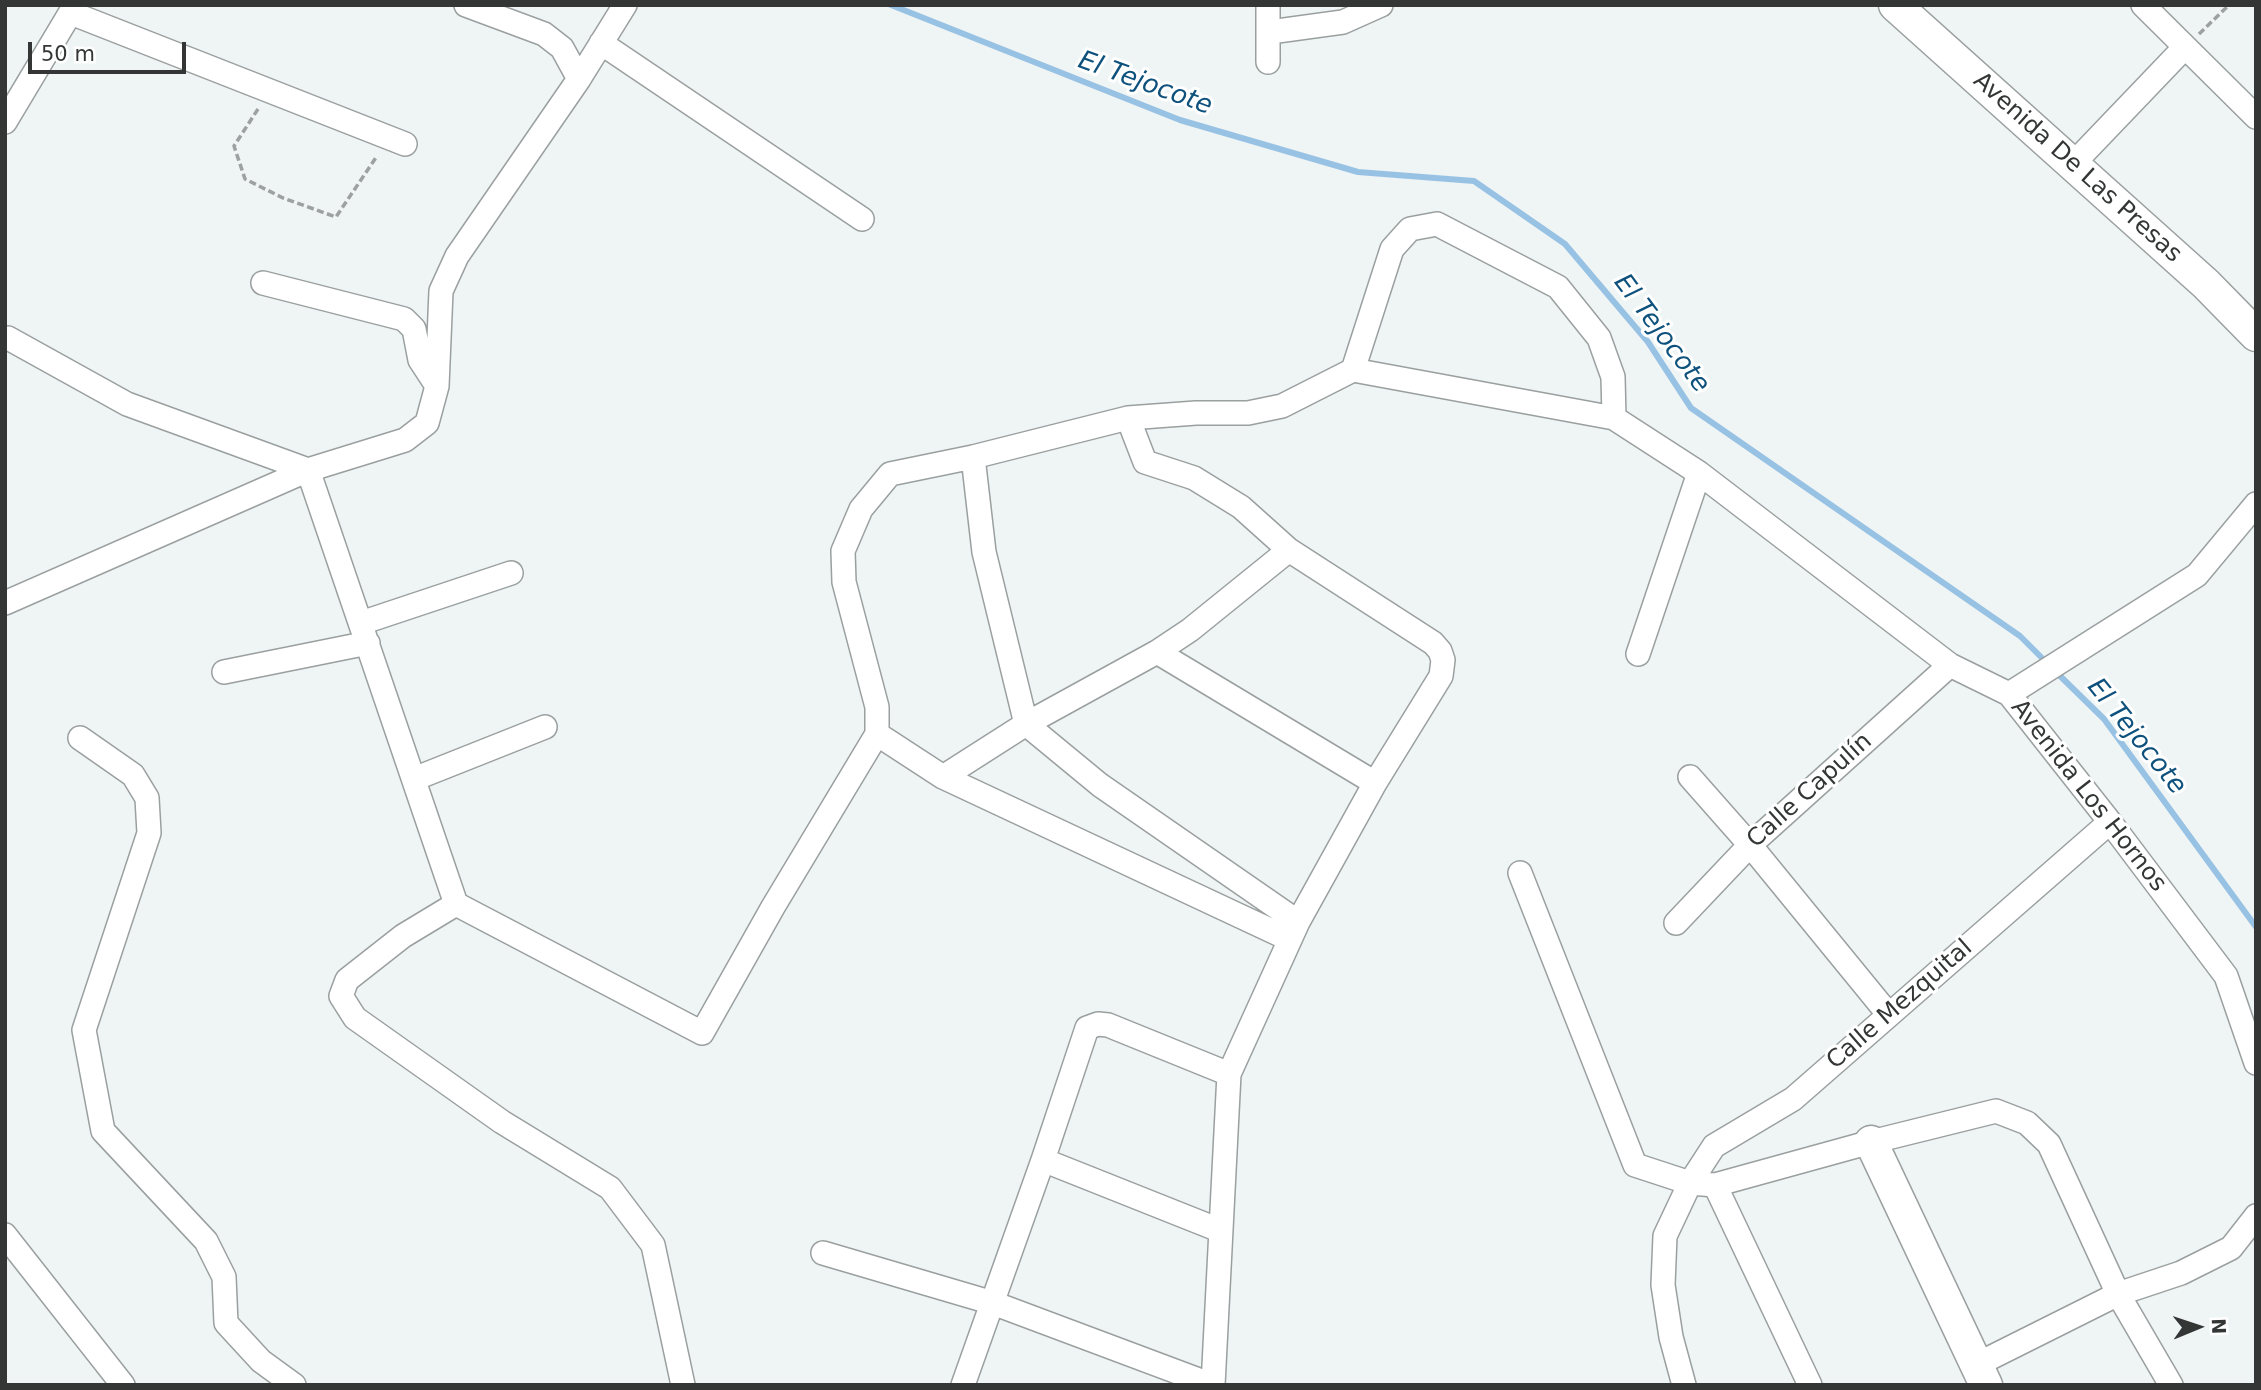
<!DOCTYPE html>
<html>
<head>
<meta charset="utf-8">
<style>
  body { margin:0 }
  #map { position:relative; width:2261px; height:1390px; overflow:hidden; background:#eff4f4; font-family:"DejaVu Sans",sans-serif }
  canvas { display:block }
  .frame { position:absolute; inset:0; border:7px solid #333635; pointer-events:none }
  .north { position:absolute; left:2163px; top:1292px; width:70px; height:70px; -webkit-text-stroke:5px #fff; paint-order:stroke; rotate:88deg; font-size:19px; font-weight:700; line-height:28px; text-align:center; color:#333635 }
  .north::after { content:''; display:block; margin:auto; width:24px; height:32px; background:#333635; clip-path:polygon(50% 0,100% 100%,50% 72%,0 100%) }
  .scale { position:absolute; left:28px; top:42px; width:158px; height:32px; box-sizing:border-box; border:4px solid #333635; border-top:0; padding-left:9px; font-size:21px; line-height:24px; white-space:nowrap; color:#333635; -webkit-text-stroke:5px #fff; paint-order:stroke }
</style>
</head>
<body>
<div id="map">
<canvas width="2261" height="1390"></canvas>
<div class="frame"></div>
<div class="north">N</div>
<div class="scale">50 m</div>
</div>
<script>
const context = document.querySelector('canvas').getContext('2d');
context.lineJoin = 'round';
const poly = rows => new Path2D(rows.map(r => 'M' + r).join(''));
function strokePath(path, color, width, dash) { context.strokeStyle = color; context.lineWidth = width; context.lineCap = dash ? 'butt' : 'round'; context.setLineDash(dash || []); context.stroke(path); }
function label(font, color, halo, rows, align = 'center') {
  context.font = font + ' "DejaVu Sans",sans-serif'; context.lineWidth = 6; context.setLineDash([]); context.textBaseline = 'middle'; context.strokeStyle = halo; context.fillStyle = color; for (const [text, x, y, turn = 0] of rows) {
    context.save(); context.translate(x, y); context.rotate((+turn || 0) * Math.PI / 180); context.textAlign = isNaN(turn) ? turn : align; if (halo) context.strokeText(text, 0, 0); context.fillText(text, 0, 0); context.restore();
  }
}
strokePath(poly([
  [891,5,1180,120,1358,172,1474,181,1565,244,1648,342,1691,408,2020,636,2047,663],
  [2055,671,2104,719,2256,927]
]), '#98c2e4', 6);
const street = poly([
  [466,5,544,34,562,48,579,79],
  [2143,5,2256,117],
  [71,13,405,144],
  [1270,32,1343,22,1381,5],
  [601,43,862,219],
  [1268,62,1268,5],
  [5,122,75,5],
  [2073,164,2185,47],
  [263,283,404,319,414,329,420,360,437,386],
  [5,339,8,338,127,404,308,470],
  [1353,370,1392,249,1410,229,1437,224,1558,287,1599,338,1613,377,1614,418],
  [1128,418,1145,462,1194,478,1241,507,1289,550,1433,643,1440,651,1443,660,1441,676,1375,783,1298,922,1229,1074,1213,1385],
  [973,457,984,552,1026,724,1100,785,1298,922],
  [308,470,456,904,702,1033,773,907,877,734,877,707,844,582,843,551,861,509,890,474,973,457,1128,418,1196,413,1248,413,1282,406,1353,370,1614,418,1699,473,1950,665,2009,694,2110,822,2226,976,2256,1063],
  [5,603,308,470,405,440,427,423,437,386,441,291,457,256,579,79,625,5],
  [361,623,511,573],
  [1157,652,1375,783],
  [1638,654,1699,473],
  [224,672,368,643],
  [2009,694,2197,575,2256,504],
  [877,734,943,777,1289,939],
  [80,738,133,775,147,798,149,833,84,1030,103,1131,206,1241,224,1277,226,1323,261,1361,294,1385],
  [943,777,1026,724,1157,652,1190,630,1289,550],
  [1690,777,1750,845,1889,1015],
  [414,779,545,727],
  [1520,873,1635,1165,1690,1183,1715,1185,1810,1385],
  [456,904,403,936,347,980,341,996,355,1018,502,1122,610,1188,653,1245,683,1385],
  [1676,923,1750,845,1950,665],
  [1043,1160,1219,1230],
  [1715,1185,1871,1142,1996,1111,2027,1123,2049,1144,2118,1294,2171,1385],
  [5,1235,123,1385],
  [823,1253,993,1303,1212,1385],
  [1976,1365,2118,1294,2181,1273,2231,1248,2256,1216],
  [963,1385,1043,1160,1087,1028,1098,1024,1108,1025,1229,1074],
  [1684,1385,1671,1337,1663,1285,1665,1236,1690,1183,1714,1146,1793,1099,2110,822]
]);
const secondary = poly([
  [1895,5,2206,284,2256,335],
  [1871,1142,1986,1385]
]);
strokePath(street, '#9aa09f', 26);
strokePath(secondary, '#9aa09f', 35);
strokePath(poly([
  [2199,34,2229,5],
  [258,109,234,146,245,179,283,198,336,217,377,156]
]), '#9da1a0', 3.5, [7, 3.5]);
strokePath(street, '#fff', 23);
strokePath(secondary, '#fff', 32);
label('24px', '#333635', '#fff', [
  ["Avenida De Las Presas",2077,168,42],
  ["Calle Capulín",1810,791,-42],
  ["Avenida Los Hornos",2088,796,52],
  ["Calle Mezquital",1900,1005,-41]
]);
label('italic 26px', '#0d517c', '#fff', [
  ["El Tejocote",1145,84,20],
  ["El Tejocote",1661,334,53],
  ["El Tejocote",2136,737,51]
]);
</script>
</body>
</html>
